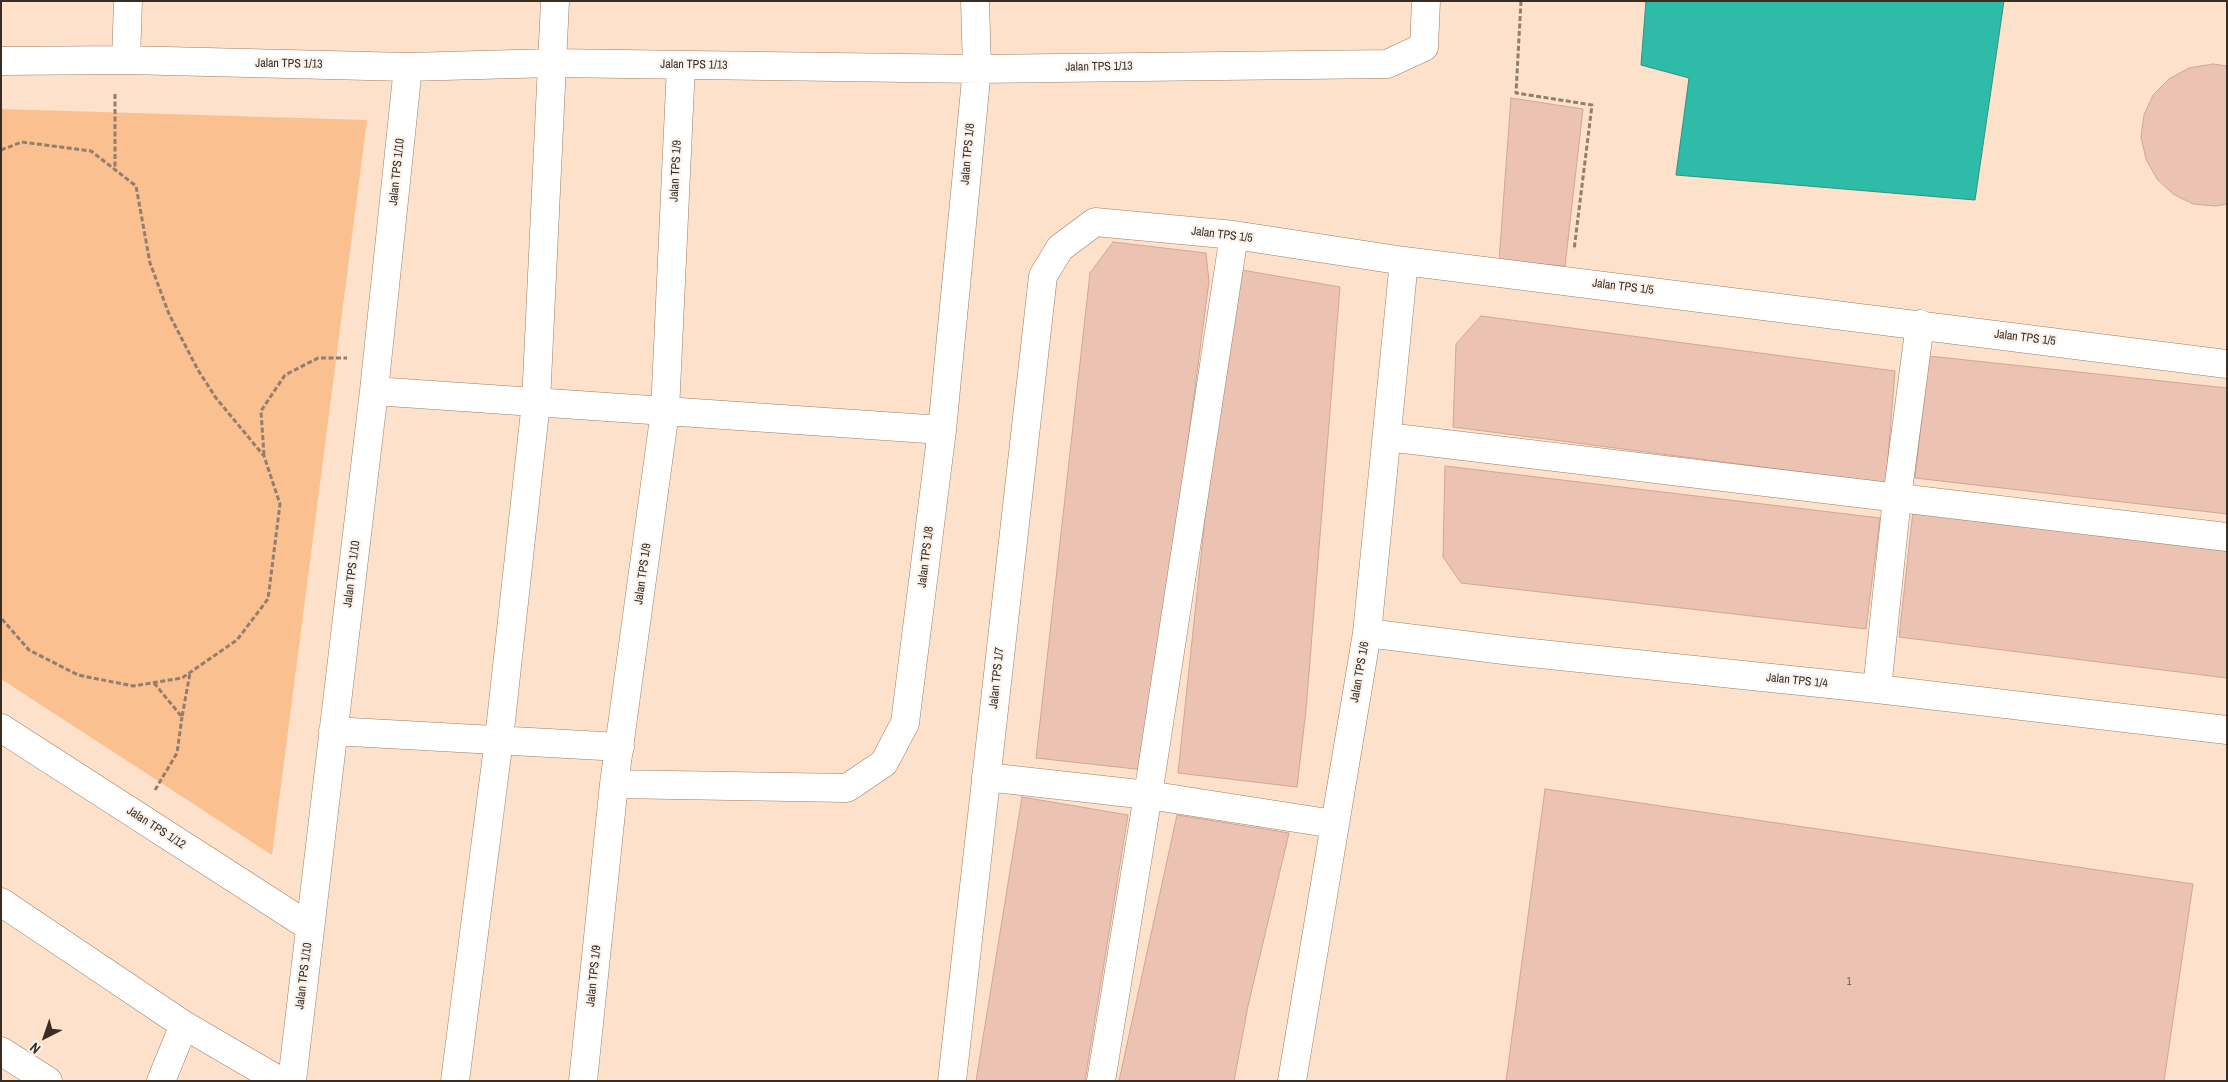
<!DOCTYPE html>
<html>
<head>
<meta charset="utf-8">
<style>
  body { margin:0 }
  #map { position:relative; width:2228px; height:1082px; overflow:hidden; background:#fde1cb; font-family:"Archivo Narrow",sans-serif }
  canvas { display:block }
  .frame { position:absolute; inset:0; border:2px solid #392c21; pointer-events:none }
  .north { position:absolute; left:20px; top:1012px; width:50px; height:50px; -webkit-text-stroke:4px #faf3ed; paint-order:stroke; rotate:221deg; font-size:14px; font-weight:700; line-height:20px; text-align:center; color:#392c21 }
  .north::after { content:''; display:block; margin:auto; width:18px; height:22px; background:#392c21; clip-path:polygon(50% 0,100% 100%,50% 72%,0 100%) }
</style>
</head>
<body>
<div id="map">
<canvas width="2228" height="1082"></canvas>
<div class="frame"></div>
<div class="north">N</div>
</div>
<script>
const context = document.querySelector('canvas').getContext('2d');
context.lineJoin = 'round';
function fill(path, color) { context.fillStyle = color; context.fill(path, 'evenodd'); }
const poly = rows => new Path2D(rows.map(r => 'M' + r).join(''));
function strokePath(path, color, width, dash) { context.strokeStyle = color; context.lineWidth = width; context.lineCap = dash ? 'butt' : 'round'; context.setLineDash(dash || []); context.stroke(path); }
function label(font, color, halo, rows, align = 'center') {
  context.font = font + ' "Archivo Narrow",sans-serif'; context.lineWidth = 4.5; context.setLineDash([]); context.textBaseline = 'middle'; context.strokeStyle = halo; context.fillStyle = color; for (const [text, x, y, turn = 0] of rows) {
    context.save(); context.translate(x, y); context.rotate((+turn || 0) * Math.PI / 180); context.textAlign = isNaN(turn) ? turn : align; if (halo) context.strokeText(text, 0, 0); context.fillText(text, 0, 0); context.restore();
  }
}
fill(poly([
  [1,109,367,120,272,855,1,679]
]), '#fac08f');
const water = poly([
  [1646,1,2004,1,1975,200,1676,175,1689,78,1641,65,1646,1]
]);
fill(water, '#2ebca8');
strokePath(water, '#319180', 1);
const building = poly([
  [2213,64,2227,66,2227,204,2216,206,2193,204,2173,194,2157,179,2146,159,2141,137,2144,115,2153,95,2169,79,2189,68,2213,64],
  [1511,98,1583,109,1565,266,1499,261,1511,98],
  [1113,242,1206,253,1209,281,1145,770,1036,758,1090,273,1113,242],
  [1236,269,1340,287,1306,710,1297,787,1178,773,1206,509,1236,269],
  [1481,316,1895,371,1886,483,1453,427,1456,344,1481,316],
  [1929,356,2227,388,2227,514,1915,478,1929,356],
  [1445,466,1880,518,1866,629,1461,583,1443,557,1445,466],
  [1913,511,2227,551,2227,678,1899,637,1913,511],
  [1545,789,2193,884,2164,1081,1506,1081,1545,789],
  [1022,797,1128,815,1085,1081,976,1081,1022,797],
  [1177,815,1289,833,1248,1006,1234,1081,1119,1081,1177,815]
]);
fill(building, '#ecc2b2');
strokePath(building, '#cfa697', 1);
const minor = poly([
  [126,60,128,1],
  [1,61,126,60,408,67,552,63,977,69,1387,64,1424,47,1426,1],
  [374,391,942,430],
  [1387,437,2227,537],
  [1367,633,1512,651,1877,689,2227,730],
  [1877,689,1897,498,1920,324],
  [1,728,310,927],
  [333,731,620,747],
  [986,777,1148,795,1334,824],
  [614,784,847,788,884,763,905,723,942,430,977,69,975,1],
  [1,902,184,1025,161,1081],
  [184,1025,280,1081],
  [1,1051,48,1081],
  [292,1081,374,391,408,67],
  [455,1081,499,739,536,402,555,1],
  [583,1081,614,784,665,411,681,65],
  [952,1081,1043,276,1060,248,1095,222,1234,235,1404,261,2227,364],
  [1101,1081,1148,795,1234,235],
  [1292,1081,1367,633,1404,261]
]);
strokePath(minor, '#9c7d63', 29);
strokePath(poly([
  [1521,1,1516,93,1592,105,1574,250],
  [115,94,115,169],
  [1,150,22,142,91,151,136,186,150,263,169,314,198,370,216,398,264,456,280,504,268,599,237,640,182,678,133,686,78,675,29,650,1,618],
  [264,455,261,411,285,375,318,358,347,358],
  [154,683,182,717,190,673],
  [155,790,177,753,182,717]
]), '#927e6e', 3, [5, 2.5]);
strokePath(minor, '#fff', 28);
label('10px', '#665245', null, [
  ["1",1849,982]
]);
label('12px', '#392c21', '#faf3ed', [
  ["Jalan TPS 1/13",289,64,1],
  ["Jalan TPS 1/13",694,65,1],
  ["Jalan TPS 1/13",1099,67,-1],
  ["Jalan TPS 1/8",968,154,-85],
  ["Jalan TPS 1/9",676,171,-87],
  ["Jalan TPS 1/10",397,172,-84],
  ["Jalan TPS 1/5",1222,235,7],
  ["Jalan TPS 1/5",1623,287,7],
  ["Jalan TPS 1/5",2025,338,7],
  ["Jalan TPS 1/8",926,557,-83],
  ["Jalan TPS 1/10",352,574,-83],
  ["Jalan TPS 1/9",643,574,-82],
  ["Jalan TPS 1/6",1360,672,-80],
  ["Jalan TPS 1/7",997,678,-84],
  ["Jalan TPS 1/4",1797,681,6],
  ["Jalan TPS 1/12",156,828,33],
  ["Jalan TPS 1/10",304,976,-83],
  ["Jalan TPS 1/9",594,976,-84]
]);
</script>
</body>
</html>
